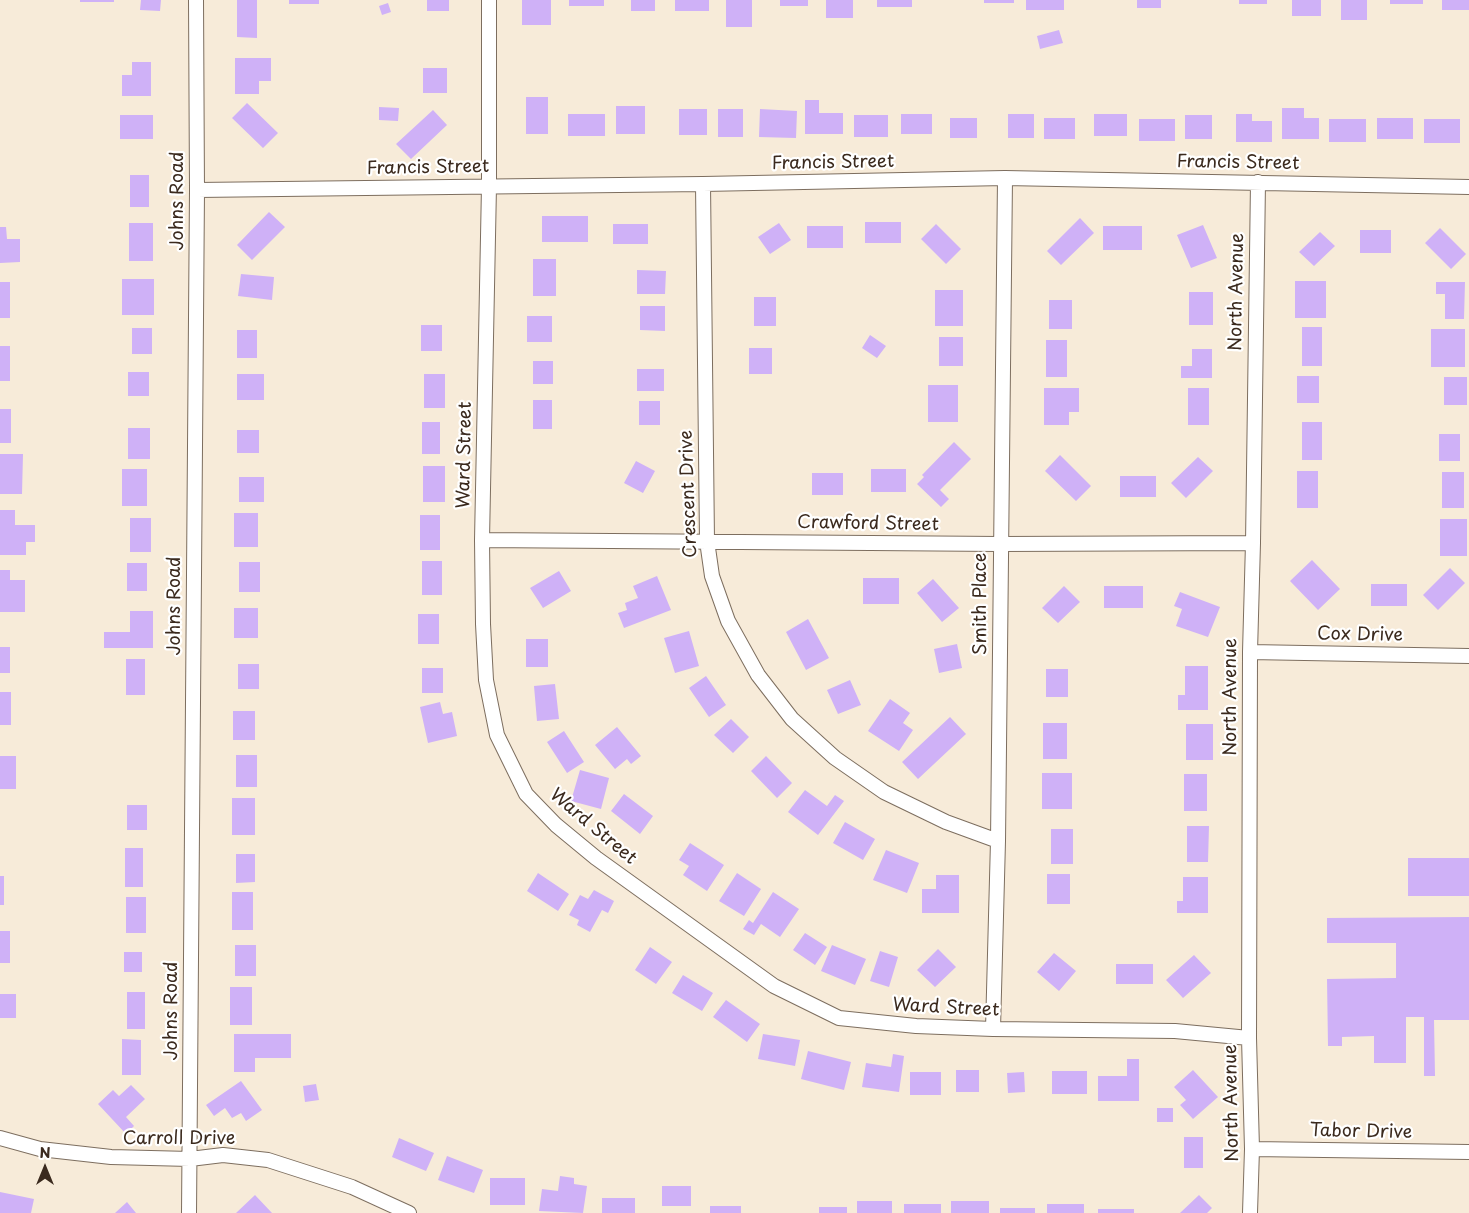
<!DOCTYPE html>
<html>
<head>
<meta charset="utf-8">
<style>
  body { margin:0 }
  #map { position:relative; width:1469px; height:1213px; overflow:hidden; background:#f7ebd9; font-family:"Playpen Sans",sans-serif }
  canvas { display:block }
  .north { position:absolute; left:20px; top:1143px; width:50px; height:50px; -webkit-text-stroke:4px #fff; paint-order:stroke; rotate:0deg; font-size:14px; font-weight:700; line-height:20px; text-align:center; color:#3b2a1e }
  .north::after { content:''; display:block; margin:auto; width:18px; height:22px; background:#3b2a1e; clip-path:polygon(50% 0,100% 100%,50% 72%,0 100%) }
</style>
</head>
<body>
<div id="map">
<canvas width="1469" height="1213"></canvas>
<div class="north">N</div>
</div>
<script>
const context = document.querySelector('canvas').getContext('2d');
context.lineJoin = 'round';
function fill(path, color) { context.fillStyle = color; context.fill(path, 'evenodd'); }
const poly = rows => new Path2D(rows.map(r => 'M' + r).join(''));
function strokePath(path, color, width, dash) { context.strokeStyle = color; context.lineWidth = width; context.lineCap = dash ? 'butt' : 'round'; context.setLineDash(dash || []); context.stroke(path); }
function label(font, color, halo, rows, align = 'center') {
  context.font = font + ' "Playpen Sans",sans-serif'; context.lineWidth = 4.5; context.setLineDash([]); context.textBaseline = 'middle'; context.strokeStyle = halo; context.fillStyle = color; for (const [text, x, y, turn = 0] of rows) {
    context.save(); context.translate(x, y); context.rotate((+turn || 0) * Math.PI / 180); context.textAlign = isNaN(turn) ? turn : align; if (halo) context.strokeText(text, 0, 0); context.fillText(text, 0, 0); context.restore();
  }
}
fill(poly([
  [80,0,114,0,114,2,80,2],
  [141,0,161,0,160,11,140,10],
  [237,0,257,0,257,38,237,37],
  [289,0,319,0,319,4,289,4],
  [427,0,449,0,449,11,427,11],
  [522,0,551,0,551,25,522,25],
  [569,0,604,0,604,6,569,6],
  [631,0,655,0,655,11,631,11],
  [675,0,709,0,709,11,675,11],
  [726,0,752,0,752,27,726,27],
  [780,0,808,0,808,6,780,6],
  [826,0,853,0,853,18,826,18],
  [877,0,912,0,912,7,877,7],
  [984,0,1014,0,1014,3,984,3],
  [1026,0,1064,0,1064,10,1026,10],
  [1137,0,1161,0,1161,8,1137,8],
  [1239,0,1267,0,1267,4,1239,4],
  [1292,0,1321,0,1321,16,1292,16],
  [1341,0,1367,0,1367,20,1341,20],
  [1390,0,1423,0,1423,4,1390,4],
  [1442,0,1469,0,1469,10,1442,10],
  [388,3,391,12,382,15,379,6],
  [1059,30,1063,43,1040,49,1037,36],
  [235,58,271,58,271,81,259,81,259,94,235,94],
  [132,62,151,62,151,96,122,96,122,75,132,75],
  [423,68,447,68,447,93,423,93],
  [526,97,548,97,548,134,526,134],
  [805,100,819,100,819,113,843,113,843,134,805,134],
  [247,103,278,133,263,148,232,118],
  [616,106,645,106,645,134,616,134],
  [379,107,399,108,398,121,379,120],
  [1282,108,1304,108,1304,118,1319,118,1319,139,1282,139],
  [679,109,707,109,707,135,679,135],
  [718,109,743,109,743,137,718,137],
  [760,109,797,111,796,138,759,137],
  [433,110,447,125,411,159,396,144],
  [568,114,605,114,605,136,568,136],
  [901,114,932,114,932,134,901,134],
  [1008,114,1034,114,1034,138,1008,138],
  [1094,114,1127,114,1127,136,1094,136],
  [1236,114,1252,114,1252,121,1272,121,1272,142,1236,142],
  [120,115,153,115,153,139,120,139],
  [854,115,888,115,888,137,854,137],
  [1185,115,1212,115,1212,139,1185,139],
  [950,118,977,118,977,138,950,138],
  [1044,118,1075,118,1075,139,1044,139],
  [1377,118,1413,118,1413,139,1377,139],
  [1139,119,1175,119,1175,141,1139,141],
  [1329,119,1366,119,1366,142,1329,142],
  [1424,119,1460,119,1460,143,1424,143],
  [130,175,149,175,149,207,130,207],
  [269,212,285,227,252,260,237,245],
  [542,216,588,216,588,242,542,242],
  [1080,218,1094,233,1061,265,1047,251],
  [865,222,901,222,901,243,865,243],
  [129,223,153,223,153,261,129,261],
  [779,223,791,240,770,254,758,237],
  [613,224,648,224,648,244,613,244],
  [936,224,961,249,946,264,921,239],
  [1203,225,1217,258,1191,268,1177,235],
  [807,226,843,226,843,248,807,248],
  [1103,226,1142,226,1142,250,1103,250],
  [0,227,6,227,7,239,20,239,20,262,0,263],
  [1440,228,1466,254,1451,269,1425,243],
  [1360,230,1391,230,1391,253,1360,253],
  [1320,232,1335,246,1314,266,1299,252],
  [533,259,556,259,556,296,533,296],
  [637,270,666,271,665,294,637,294],
  [241,274,274,277,272,300,238,296],
  [122,279,154,279,154,315,122,315],
  [1295,281,1326,281,1326,318,1295,318],
  [0,282,10,282,10,318,0,318],
  [1436,282,1465,282,1464,319,1445,319,1445,294,1436,294],
  [935,290,963,290,963,326,935,326],
  [1189,292,1213,292,1213,325,1189,325],
  [754,297,776,297,776,326,754,326],
  [1049,300,1072,300,1072,329,1049,329],
  [640,306,665,306,665,331,640,330],
  [527,316,552,316,552,342,527,342],
  [421,325,442,325,442,351,421,351],
  [1302,327,1322,327,1322,366,1302,366],
  [132,328,152,328,152,354,132,354],
  [1431,329,1465,329,1465,367,1431,367],
  [237,330,257,330,257,358,237,358],
  [870,335,886,346,877,358,862,348],
  [939,337,963,337,963,366,939,366],
  [1046,340,1067,340,1067,377,1046,377],
  [0,346,10,346,10,381,0,381],
  [749,348,772,348,772,374,749,374],
  [1192,349,1212,349,1212,378,1181,378,1181,366,1192,366],
  [533,361,553,361,553,384,533,384],
  [637,369,664,369,664,391,637,391],
  [128,372,149,372,149,396,128,396],
  [237,374,264,374,264,400,237,400],
  [424,374,445,374,445,408,424,408],
  [1297,376,1319,376,1319,403,1297,403],
  [1444,377,1467,377,1467,405,1444,405],
  [928,385,958,385,958,422,928,422],
  [1044,388,1079,388,1079,412,1069,412,1069,425,1044,425],
  [1188,388,1209,388,1209,425,1188,425],
  [533,400,552,400,552,429,533,429],
  [639,401,660,401,660,425,639,425],
  [0,409,11,409,11,443,0,443],
  [422,422,440,422,440,454,422,454],
  [1302,422,1322,422,1322,460,1302,460],
  [128,428,150,428,150,459,128,459],
  [237,430,259,430,259,453,237,453],
  [1439,434,1460,434,1460,461,1439,461],
  [954,442,971,459,940,490,949,499,941,507,917,484,924,477,922,475],
  [0,454,23,454,22,494,0,494],
  [1060,455,1091,486,1076,501,1045,471],
  [1198,457,1213,471,1186,498,1171,483],
  [636,461,655,471,643,493,624,483],
  [423,466,445,466,445,502,423,502],
  [122,469,147,469,147,506,122,506],
  [871,469,906,469,906,492,871,492],
  [1297,471,1318,471,1318,508,1297,508],
  [1442,472,1464,472,1464,508,1442,508],
  [812,473,843,473,843,495,812,495],
  [1120,476,1156,476,1156,497,1120,497],
  [239,477,264,477,264,502,239,502],
  [0,510,15,510,15,525,35,525,35,542,26,542,26,555,0,555],
  [234,513,258,513,258,547,234,547],
  [420,515,440,515,440,550,420,550],
  [130,518,151,518,151,552,130,552],
  [1440,519,1467,519,1467,556,1440,556],
  [1312,560,1340,589,1318,610,1290,581],
  [422,561,442,561,442,595,422,595],
  [239,562,260,562,260,592,239,592],
  [127,563,147,563,147,591,127,591],
  [1450,568,1465,583,1438,610,1423,595],
  [0,570,10,570,10,580,25,580,25,612,0,612],
  [559,571,571,591,543,608,530,588],
  [657,576,671,610,624,628,618,613,627,610,625,603,638,598,633,586],
  [863,578,899,578,899,604,863,604],
  [933,579,959,608,942,622,917,593],
  [1371,584,1407,584,1407,606,1371,606],
  [1064,586,1080,602,1058,623,1042,608],
  [1104,586,1143,586,1143,608,1104,608],
  [1180,592,1220,607,1208,637,1176,626,1182,609,1174,606],
  [234,608,258,608,258,638,234,638],
  [130,611,153,611,153,648,104,648,104,632,130,632],
  [418,614,439,614,439,644,418,644],
  [808,619,829,658,806,670,786,632],
  [689,631,699,666,675,673,664,638],
  [526,639,548,639,548,667,526,667],
  [957,644,962,668,939,673,934,649],
  [0,647,10,647,10,673,0,673],
  [126,659,145,659,145,695,126,695],
  [238,664,259,664,259,689,238,689],
  [1185,666,1208,666,1208,710,1178,710,1178,695,1185,695],
  [422,668,443,668,443,693,422,693],
  [1046,669,1068,669,1068,697,1046,697],
  [706,676,726,705,709,717,689,688],
  [850,680,861,705,838,714,827,690],
  [555,684,559,719,537,721,534,686],
  [0,692,11,692,11,725,0,725],
  [890,699,910,713,903,723,913,730,899,751,868,731],
  [440,702,443,714,452,712,457,736,428,743,420,707],
  [233,711,255,711,255,740,233,740],
  [950,717,966,734,918,779,902,762],
  [731,719,749,737,733,753,714,735],
  [1043,723,1067,723,1067,759,1043,759],
  [1186,724,1213,724,1213,760,1186,760],
  [617,727,641,756,631,764,627,759,615,769,595,745],
  [564,731,584,762,567,773,547,742],
  [236,755,257,755,257,787,236,787],
  [0,756,16,756,16,789,0,789],
  [766,756,792,783,777,798,751,771],
  [580,770,609,778,601,809,571,801],
  [1042,773,1072,773,1072,809,1042,809],
  [1184,774,1207,774,1207,811,1184,811],
  [805,790,827,806,835,795,844,801,818,835,788,812],
  [624,794,653,816,640,834,611,811],
  [232,798,255,798,255,835,232,835],
  [127,805,147,805,147,830,127,830],
  [845,822,875,839,863,860,833,843],
  [1187,826,1209,826,1208,862,1187,862],
  [1051,829,1073,829,1073,864,1051,864],
  [690,843,724,865,707,891,683,875,689,866,679,860],
  [125,848,143,848,143,887,125,887],
  [886,850,919,863,907,893,873,880],
  [236,854,255,854,255,882,236,883],
  [1408,858,1469,858,1469,896,1408,896],
  [538,873,569,894,558,911,527,891],
  [737,873,761,889,744,916,719,901],
  [1047,874,1070,874,1070,904,1047,904],
  [936,875,959,875,959,913,922,913,922,889,936,889],
  [0,876,4,876,4,905,0,905],
  [1183,877,1208,877,1208,913,1177,913,1177,901,1183,901],
  [594,890,614,901,608,913,602,910,590,932,577,925,579,920,569,915,580,895,588,899],
  [232,892,253,892,253,930,232,930],
  [773,892,799,909,780,937,761,924,754,935,743,929,749,920,753,923],
  [126,897,146,897,146,933,126,933],
  [1469,917,1469,1020,1434,1020,1435,1076,1424,1076,1424,1017,1406,1017,1406,1063,1374,1063,1374,1036,1342,1037,1342,1046,1328,1046,1327,979,1396,978,1396,943,1327,943,1327,918],
  [0,931,10,931,10,963,0,963],
  [805,933,827,947,815,965,793,950],
  [235,945,256,945,256,976,235,976],
  [832,945,866,959,855,985,821,971],
  [650,947,672,962,656,984,635,970],
  [938,949,956,967,935,987,917,970],
  [880,951,898,957,889,987,870,981],
  [124,952,142,952,142,972,124,972],
  [1054,953,1076,971,1059,991,1037,972],
  [1194,955,1211,973,1183,998,1166,980],
  [1116,964,1153,964,1153,984,1116,984],
  [683,975,713,993,702,1011,672,993],
  [230,987,252,987,252,1025,230,1025],
  [127,992,145,992,145,1029,127,1029],
  [0,994,16,994,16,1018,0,1018],
  [726,1000,760,1024,747,1042,713,1017],
  [234,1034,291,1034,291,1058,255,1058,255,1072,234,1072],
  [763,1034,800,1040,795,1066,758,1059],
  [122,1039,141,1040,141,1075,122,1075],
  [808,1051,851,1062,844,1090,801,1079],
  [893,1054,904,1056,899,1092,862,1087,866,1063,891,1067],
  [1127,1059,1139,1059,1139,1101,1098,1101,1098,1076,1127,1076],
  [956,1070,979,1070,979,1092,956,1092],
  [1193,1070,1218,1097,1193,1119,1180,1105,1186,1100,1174,1087],
  [1052,1071,1087,1071,1087,1094,1052,1094],
  [910,1072,941,1072,941,1095,910,1095],
  [1024,1072,1025,1092,1008,1093,1007,1073],
  [241,1081,262,1110,246,1121,241,1113,232,1118,225,1108,214,1116,206,1105],
  [316,1084,319,1100,305,1102,303,1086],
  [131,1085,145,1099,126,1117,134,1126,126,1134,98,1104,113,1090,119,1096],
  [1157,1108,1173,1108,1173,1122,1157,1122],
  [1184,1137,1203,1137,1203,1168,1184,1168],
  [399,1138,434,1153,426,1171,392,1157],
  [447,1156,483,1170,474,1193,438,1180],
  [560,1176,574,1178,574,1184,587,1186,583,1213,539,1211,542,1189,558,1191],
  [490,1178,525,1178,525,1205,490,1205],
  [662,1186,691,1186,691,1206,662,1206],
  [0,1192,34,1199,31,1213,0,1213],
  [255,1195,272,1213,236,1213],
  [1199,1195,1212,1208,1207,1213,1180,1213],
  [602,1198,635,1198,635,1213,602,1213],
  [857,1201,892,1201,892,1213,857,1213],
  [951,1201,989,1201,989,1213,951,1213],
  [127,1202,136,1213,115,1213],
  [904,1204,941,1204,941,1213,904,1213],
  [1047,1204,1084,1204,1084,1213,1047,1213],
  [710,1206,741,1206,741,1213,710,1213],
  [819,1207,847,1207,847,1213,819,1213],
  [1000,1208,1035,1208,1035,1213,1000,1213],
  [1098,1209,1134,1209,1134,1213,1098,1213]
]), '#cfb1f7');
const minor = poly([
  [489,0,489,186,482,540,483,624,486,680,497,735,526,794,556,825,596,858,774,986,839,1018,916,1026,993,1029,1175,1031,1249,1038],
  [703,184,707,541,712,576,728,621,758,675,792,719,835,758,884,792,946,822,998,841],
  [197,190,703,184,1005,178,1469,187],
  [482,540,1000,544,1253,543],
  [1250,652,1469,656],
  [993,1029,998,841,1005,178],
  [0,1138,40,1149,111,1157,190,1159,223,1155,268,1160,352,1187,409,1213],
  [1252,1149,1469,1152],
  [189,1213,197,190,196,0],
  [1250,1213,1252,1149,1249,1038,1250,652,1253,543,1258,182]
]);
strokePath(minor, '#7d6e5f', 16);
strokePath(minor, '#fff', 14);
label('18px', '#3b2a1e', '#fff', [
  ["Francis Street",833,163,-1],
  ["Francis Street",1238,163,1],
  ["Francis Street",428,168,-1],
  ["Johns Road",178,201,-90],
  ["North Avenue",1237,292,-89],
  ["Ward Street",465,455,-89],
  ["Crescent Drive",689,494,-92],
  ["Crawford Street",868,524,1],
  ["Smith Place",981,604,-90],
  ["Johns Road",175,606,-90],
  ["Cox Drive",1360,635,1],
  ["North Avenue",1231,697,-90],
  ["Ward Street",593,827,40],
  ["Ward Street",946,1008,3],
  ["Johns Road",172,1011,-90],
  ["North Avenue",1232,1103,-91],
  ["Tabor Drive",1361,1132,1],
  ["Carroll Drive",179,1139]
]);
</script>
</body>
</html>
